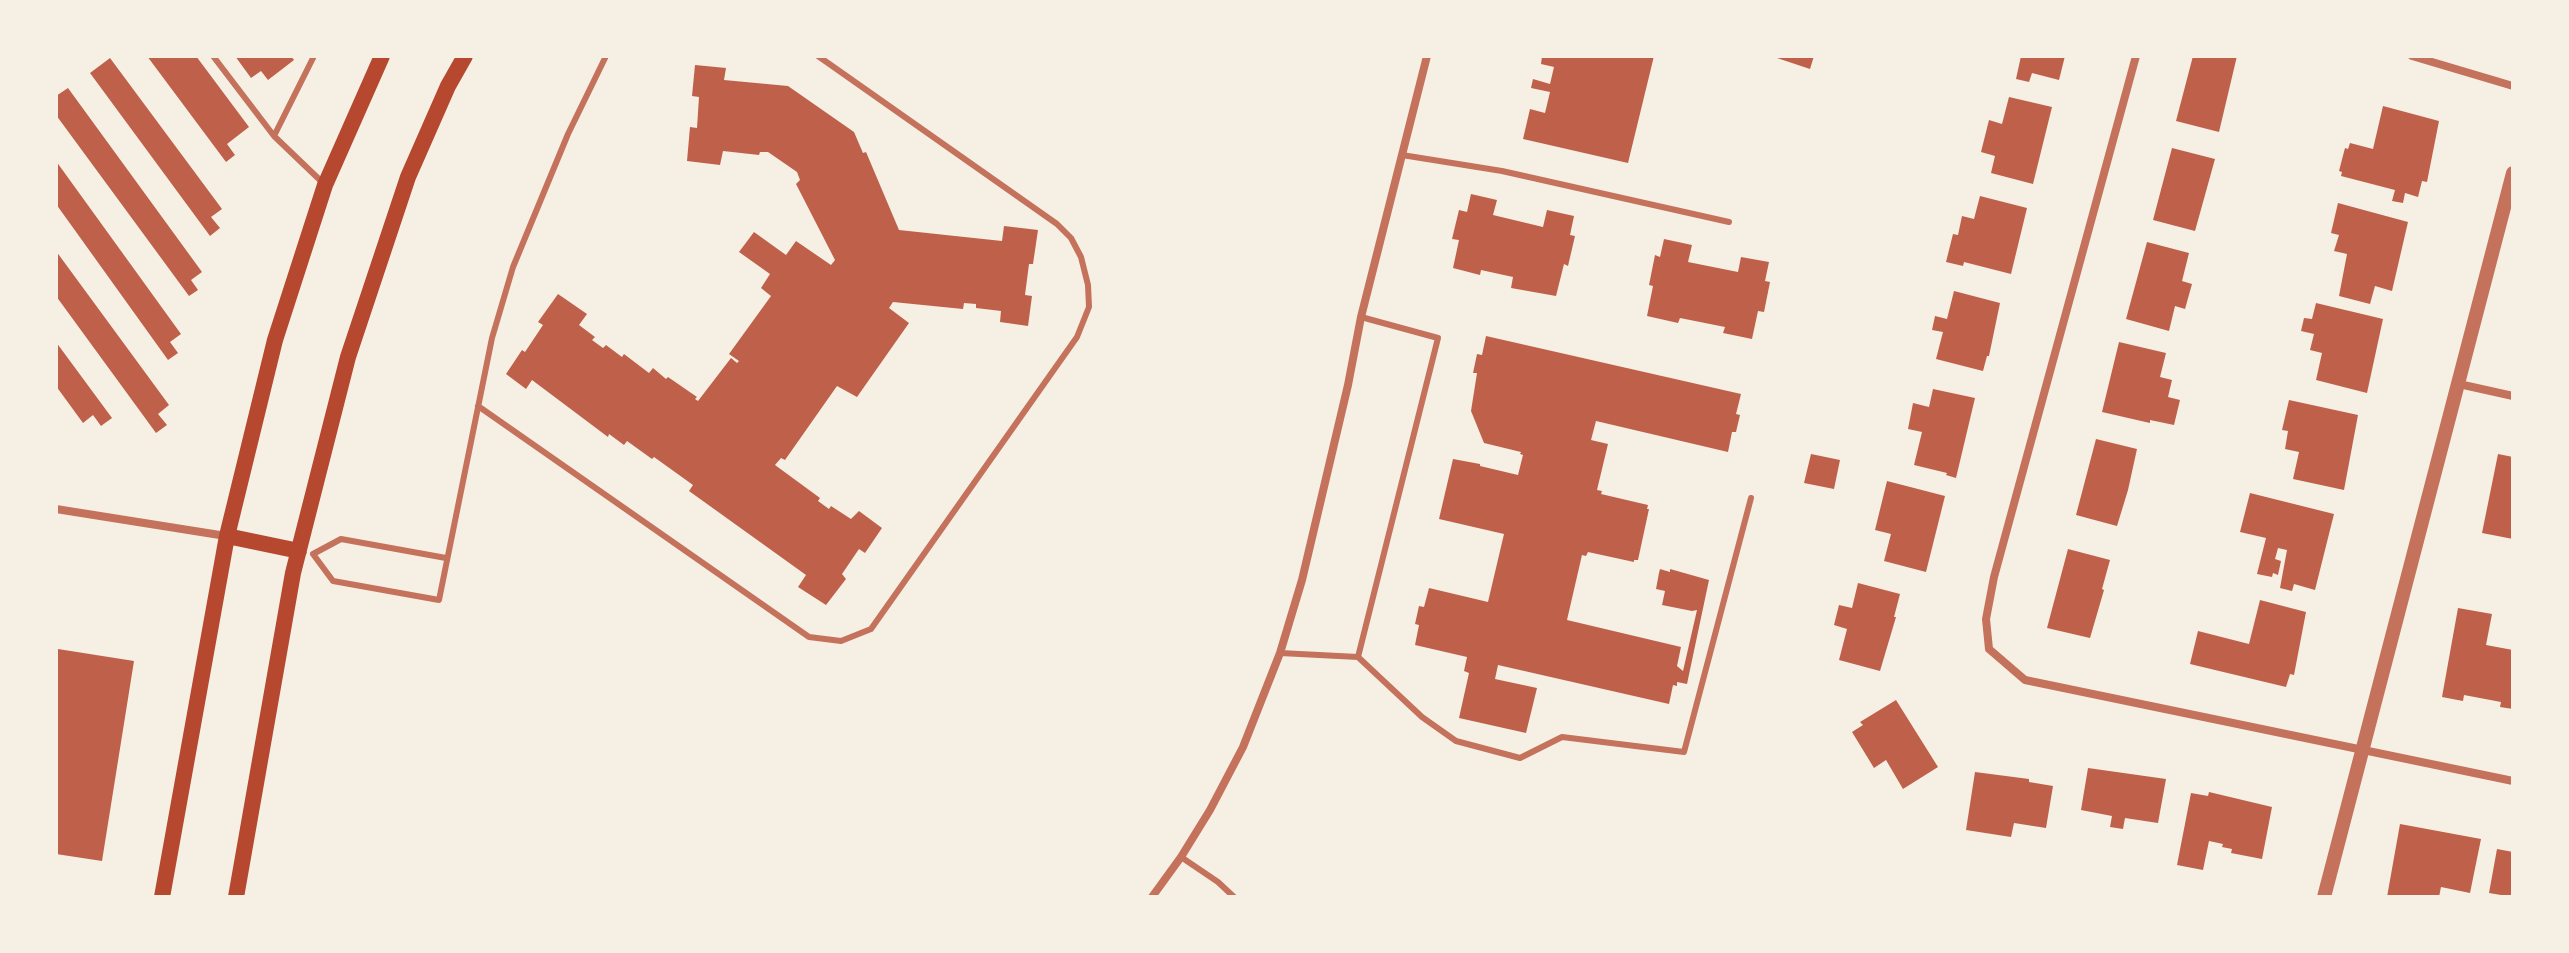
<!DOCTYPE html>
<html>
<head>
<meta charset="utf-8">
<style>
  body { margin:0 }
  #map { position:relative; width:2569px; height:953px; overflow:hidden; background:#f6efe4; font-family:Karla,sans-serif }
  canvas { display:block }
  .frame { position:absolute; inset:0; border:58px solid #f6efe4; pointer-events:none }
</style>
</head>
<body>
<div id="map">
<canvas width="2569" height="953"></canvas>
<div class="frame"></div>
</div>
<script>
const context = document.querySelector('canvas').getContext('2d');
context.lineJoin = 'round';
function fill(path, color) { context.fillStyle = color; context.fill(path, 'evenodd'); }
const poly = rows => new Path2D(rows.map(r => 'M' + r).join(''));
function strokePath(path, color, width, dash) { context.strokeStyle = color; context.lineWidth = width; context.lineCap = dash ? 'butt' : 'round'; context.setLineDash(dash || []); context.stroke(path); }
fill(poly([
  [147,56,196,56,249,127,227,144,235,155,226,162],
  [235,56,291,56,294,60,268,80,261,71,251,78],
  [1542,56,1654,56,1628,163,1523,139,1530,109,1545,113,1550,92,1531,88,1533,79,1550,84,1554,67,1541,64],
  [1771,56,1814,56,1810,69],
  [2021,56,2065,56,2059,80,2032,73,2029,82,2016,79],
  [2193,56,2237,56,2219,132,2176,121],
  [110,58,222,209,211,217,220,228,210,236,90,73],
  [695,65,726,68,724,80,788,86,854,132,863,153,866,152,899,230,1002,241,1004,226,1038,230,1033,264,1029,264,1025,295,1032,296,1028,326,1000,322,1001,311,976,308,976,304,964,303,963,309,893,302,889,308,909,323,857,397,837,386,785,460,781,458,775,465,820,498,818,501,829,509,831,506,851,519,859,511,882,528,865,553,859,549,842,574,846,579,826,605,798,587,806,575,689,491,693,485,654,457,652,459,627,441,624,445,609,434,608,437,532,380,526,389,506,374,522,350,525,352,543,325,538,322,558,294,587,314,579,325,595,337,592,340,603,348,606,345,622,357,624,354,649,373,653,368,666,379,668,377,697,397,695,399,698,401,731,358,737,363,739,361,729,354,771,296,761,288,770,274,739,252,754,232,786,255,796,241,831,265,835,260,796,184,800,180,797,172,768,152,760,152,759,155,723,151,720,165,687,161,690,127,697,128,699,97,692,96],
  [68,88,202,272,191,280,198,290,189,296,56,115,56,96],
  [2009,97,2052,107,2033,184,1991,173,1995,156,1981,152,1989,120,2002,124],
  [2383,106,2439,121,2427,182,2422,181,2418,197,2405,193,2403,203,2392,201,2395,190,2341,176,2342,172,2339,171,2345,148,2348,149,2350,143,2373,149],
  [2172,148,2215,159,2195,231,2153,220],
  [56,161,181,334,170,342,178,353,168,360,56,204],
  [1471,194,1497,200,1493,215,1543,227,1547,210,1574,216,1570,235,1575,236,1568,266,1564,264,1556,296,1511,288,1513,277,1481,270,1480,275,1453,268,1459,240,1452,239,1459,210,1467,212],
  [1980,196,2027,208,2011,274,1964,262,1963,266,1946,262,1953,234,1958,235,1962,216,1974,219],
  [2338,203,2408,222,2392,291,2375,286,2370,304,2339,296,2347,254,2334,251,2339,235,2331,233],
  [1664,239,1692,245,1688,262,1738,272,1741,257,1769,262,1765,281,1770,282,1764,312,1758,311,1752,339,1723,333,1725,327,1680,318,1678,323,1647,316,1653,286,1649,285,1655,255,1660,257],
  [2147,242,2189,253,2182,281,2192,284,2185,309,2175,306,2169,331,2126,319],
  [56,251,169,405,158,414,167,425,156,433,56,296],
  [1954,291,2000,303,1989,356,1987,356,1983,371,1936,359,1943,332,1932,330,1935,316,1947,319],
  [2316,303,2383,319,2367,393,2316,380,2322,353,2310,350,2314,334,2301,331,2304,318,2312,319],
  [1486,336,1741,394,1736,414,1740,415,1736,432,1732,432,1728,452,1596,421,1591,440,1608,444,1597,490,1602,491,1601,494,1648,505,1647,509,1649,509,1638,560,1634,560,1634,562,1588,552,1586,556,1582,555,1567,620,1681,647,1677,666,1683,671,1697,610,1692,611,1662,605,1665,591,1656,589,1659,573,1660,569,1670,572,1670,569,1709,580,1687,684,1677,682,1677,686,1673,685,1669,704,1498,665,1495,679,1537,688,1526,733,1459,718,1469,673,1464,671,1467,657,1415,645,1419,625,1415,624,1419,606,1424,607,1429,588,1488,602,1504,534,1439,519,1453,459,1480,464,1480,466,1518,475,1523,455,1520,454,1521,452,1484,443,1471,411,1477,373,1473,373,1477,354,1482,355],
  [56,342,112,418,101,426,93,415,83,423,56,386],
  [2119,342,2166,353,2160,377,2172,380,2168,397,2180,400,2174,425,2150,420,2150,423,2102,412],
  [1933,389,1975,398,1956,478,1946,475,1947,473,1914,465,1922,432,1908,429,1913,403,1929,407],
  [2289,400,2358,415,2344,490,2293,479,2299,452,2285,449,2288,431,2282,430],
  [2096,439,2137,449,2128,490,2117,526,2076,515],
  [1811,454,1840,460,1834,489,1804,483],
  [2498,454,2513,457,2513,539,2482,533],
  [1887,481,1945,496,1926,572,1884,561,1891,534,1875,530],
  [2250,493,2334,514,2315,590,2294,584,2292,591,2280,588,2287,550,2278,548,2275,559,2281,561,2278,575,2273,573,2272,577,2257,574,2266,538,2240,532],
  [2068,549,2110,560,2102,589,2104,590,2090,638,2047,628],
  [1858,583,1900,594,1894,617,1896,617,1880,671,1839,660,1847,629,1834,625,1839,605,1852,608],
  [2260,600,2306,612,2294,675,2290,674,2286,687,2190,664,2198,631,2249,644],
  [2458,608,2492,614,2486,645,2513,650,2513,709,2500,707,2501,702,2464,695,2463,701,2442,697],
  [58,649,134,661,102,861,56,854],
  [1896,700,1938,767,1903,789,1886,760,1874,768,1852,732,1863,725,1860,722],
  [2088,768,2166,779,2158,823,2125,818,2123,829,2110,827,2112,816,2081,810],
  [1975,772,2029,779,2029,782,2053,786,2046,828,2014,823,2011,837,1966,830],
  [2209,792,2272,807,2262,859,2231,853,2232,849,2222,847,2223,844,2209,841,2203,870,2177,865,2191,793,2208,796],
  [2400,824,2481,839,2470,893,2441,887,2439,897,2387,897],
  [2497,849,2513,852,2513,897,2489,893]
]), '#bf614a');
strokePath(poly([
  [213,56,274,136],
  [314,56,274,136,322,182],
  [1402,155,1502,171,1729,222],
  [478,406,809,637,841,641,871,629,1077,337,1089,307,1088,285,1081,257,1071,238,1057,224,818,56],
  [446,558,341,539,313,554,333,581,439,600,492,338,513,267,568,134,606,56],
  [1280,653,1358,657,1438,338,1361,317],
  [1358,657,1422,717,1456,741,1520,758,1562,737,1684,752,1751,498],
  [1181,857,1218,882,1234,897]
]), '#c5725c', 6);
strokePath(poly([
  [2136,56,1994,577,1986,619,1989,649,2025,680,2513,781],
  [2412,56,2513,86],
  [2459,384,2513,396],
  [56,509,226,536],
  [1152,897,1181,857,1210,810,1243,747,1280,653,1302,580,1348,385,1361,317,1427,56]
]), '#c5725c', 8);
strokePath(poly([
  [2324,897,2513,173]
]), '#c5725c', 14);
strokePath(poly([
  [227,536,299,551],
  [162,897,227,536,275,340,325,185,382,56],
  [236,897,293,573,348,357,408,177,448,86,465,56]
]), '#b5482f', 16);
</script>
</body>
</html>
